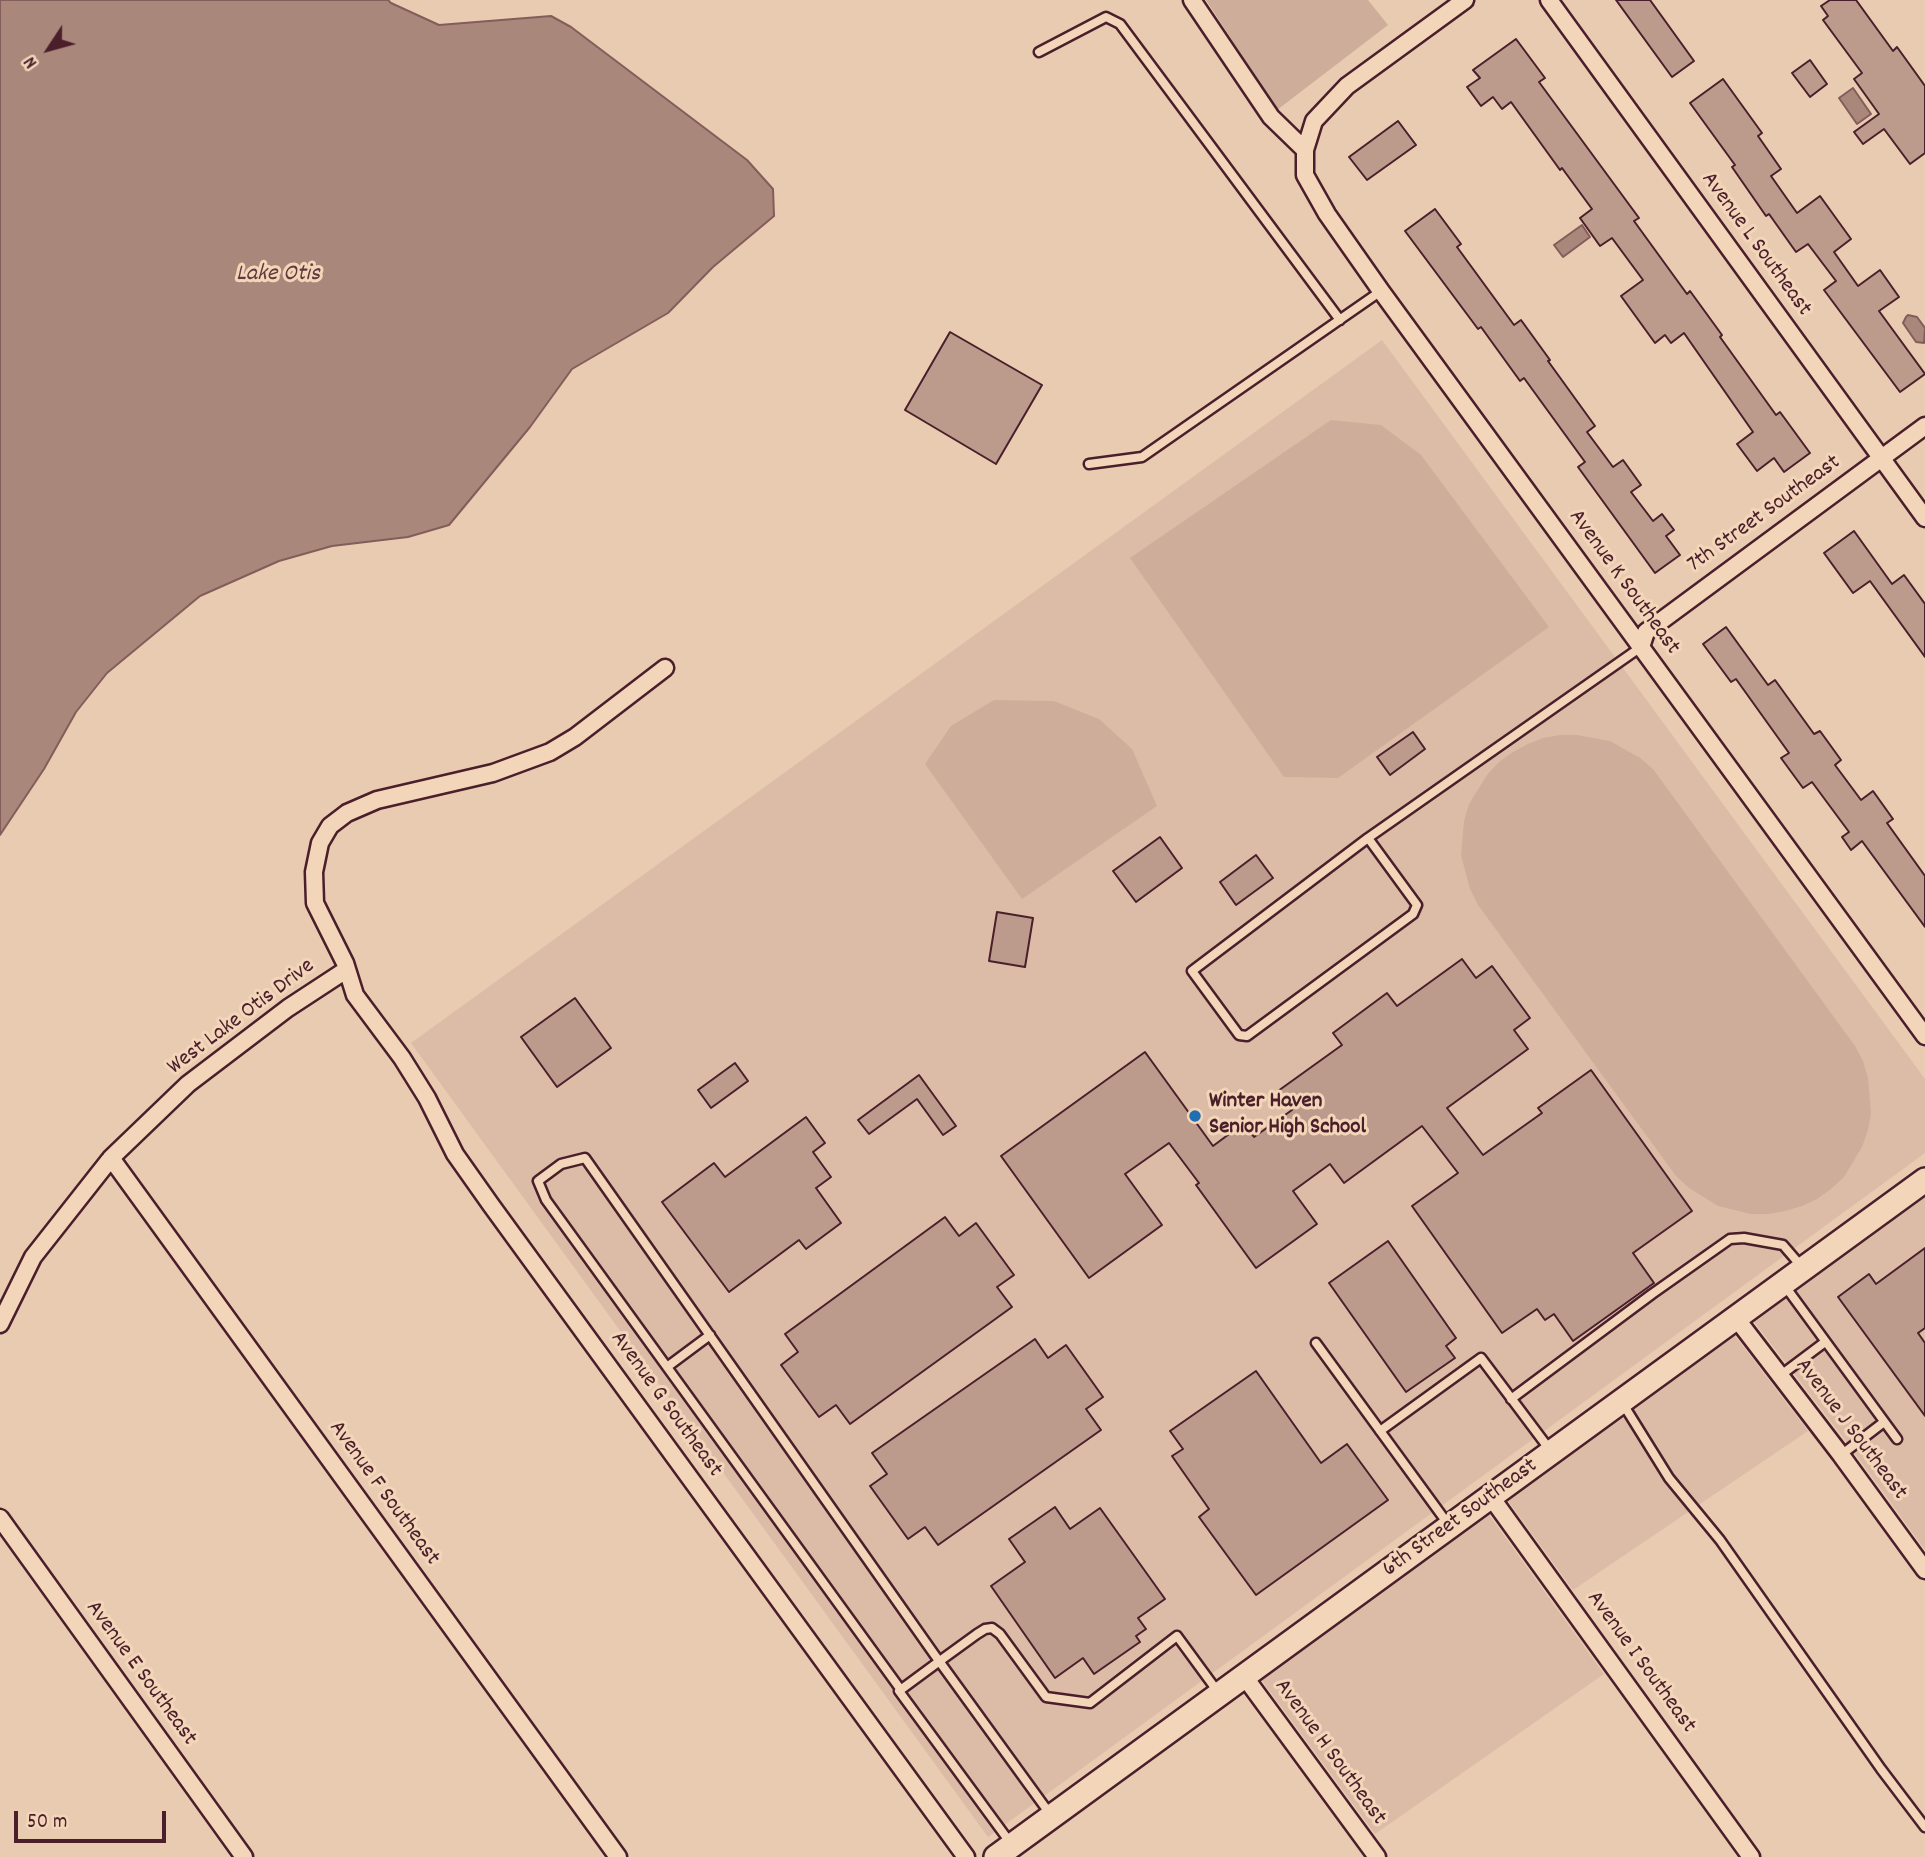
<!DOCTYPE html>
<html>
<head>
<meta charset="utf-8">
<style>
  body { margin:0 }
  #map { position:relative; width:1925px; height:1857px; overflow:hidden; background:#e9cbb1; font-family:Dekko,sans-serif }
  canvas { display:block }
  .north { position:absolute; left:14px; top:14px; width:70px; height:70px; -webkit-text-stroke:5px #f3d6b9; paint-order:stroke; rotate:234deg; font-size:19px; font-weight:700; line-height:28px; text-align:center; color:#4a1f2b }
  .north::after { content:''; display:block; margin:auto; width:24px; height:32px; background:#4a1f2b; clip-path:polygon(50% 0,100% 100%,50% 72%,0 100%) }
  .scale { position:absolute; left:14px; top:1811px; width:152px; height:32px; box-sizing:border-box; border:4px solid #4a1f2b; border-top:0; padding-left:9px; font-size:21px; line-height:24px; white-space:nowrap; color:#4a1f2b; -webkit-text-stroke:5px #f3d6b9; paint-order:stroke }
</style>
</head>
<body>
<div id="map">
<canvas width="1925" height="1857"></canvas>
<div class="north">N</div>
<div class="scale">50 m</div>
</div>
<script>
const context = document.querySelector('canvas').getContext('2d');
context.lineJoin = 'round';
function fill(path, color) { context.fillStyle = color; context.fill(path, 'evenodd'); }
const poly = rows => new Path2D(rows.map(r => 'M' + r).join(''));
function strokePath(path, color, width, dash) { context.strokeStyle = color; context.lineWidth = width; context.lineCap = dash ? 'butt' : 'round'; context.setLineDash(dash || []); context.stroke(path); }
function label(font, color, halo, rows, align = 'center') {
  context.font = font + ' Dekko,sans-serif'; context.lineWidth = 6; context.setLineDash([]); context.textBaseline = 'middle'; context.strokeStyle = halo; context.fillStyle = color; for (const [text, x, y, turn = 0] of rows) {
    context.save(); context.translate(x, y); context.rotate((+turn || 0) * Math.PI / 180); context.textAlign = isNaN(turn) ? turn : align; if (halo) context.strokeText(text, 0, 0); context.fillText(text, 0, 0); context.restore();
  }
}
fill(poly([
  [1382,340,1925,1079,1925,1153,988,1837,411,1043],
  [1925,1193,1925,1550,1851,1448,1752,1319],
  [1733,1333,1808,1431,1573,1590,1506,1498],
  [1487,1512,1604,1674,1375,1834,1260,1678]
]), '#dcbca6');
fill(poly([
  [1206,0,1368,0,1388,25,1277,110],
  [1331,420,1381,425,1421,455,1549,627,1338,778,1284,777,1130,558],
  [994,700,1054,701,1099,719,1132,749,1157,806,1022,899,925,764,951,726],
  [1560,735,1577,735,1610,741,1640,758,1653,769,1855,1046,1863,1061,1868,1078,1871,1113,1868,1130,1862,1147,1844,1177,1831,1189,1817,1199,1802,1206,1785,1211,1768,1214,1751,1214,1718,1206,1689,1188,1676,1176,1478,905,1470,889,1461,855,1464,821,1469,804,1487,775,1499,762,1513,752,1528,744,1543,738]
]), '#ceae9a');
const water = poly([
  [0,0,388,0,391,3,439,25,551,16,571,27,747,160,773,189,774,216,713,267,668,313,572,369,530,427,449,525,408,537,332,546,279,561,200,596,107,673,76,712,44,769,0,835,0,0],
  [1853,88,1871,114,1857,124,1839,98,1853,88],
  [1582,225,1590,237,1563,257,1554,245,1582,225],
  [1908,315,1917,317,1925,328,1924,343,1916,342,1903,323,1906,317,1908,315]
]);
fill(water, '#aa877b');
strokePath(water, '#845d5b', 2);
const building = poly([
  [1616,0,1650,0,1694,61,1672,77,1616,0],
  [1830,0,1856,0,1893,51,1897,47,1925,86,1925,153,1910,164,1884,129,1863,144,1854,132,1879,114,1854,79,1862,73,1823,20,1828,16,1821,6,1830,0],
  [1516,39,1545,78,1539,82,1639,218,1634,221,1687,294,1690,291,1722,335,1720,337,1776,415,1780,412,1810,453,1784,472,1774,458,1757,471,1737,444,1753,432,1684,333,1671,343,1665,335,1655,343,1621,296,1643,280,1612,238,1600,246,1580,218,1592,209,1562,168,1560,170,1511,102,1502,109,1493,97,1481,106,1467,87,1480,78,1473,70,1516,39],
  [1810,60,1827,84,1810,97,1792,73,1810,60],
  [1723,79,1762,133,1758,136,1781,169,1771,176,1797,213,1820,196,1851,239,1834,252,1858,286,1880,270,1899,297,1879,311,1925,374,1900,392,1824,290,1836,281,1808,244,1796,252,1769,214,1766,216,1732,167,1735,165,1690,103,1723,79],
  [1398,121,1416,145,1367,180,1349,157,1398,121],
  [1435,209,1461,244,1457,247,1514,325,1521,320,1550,360,1548,361,1595,426,1587,432,1613,467,1623,460,1641,485,1631,492,1653,521,1662,514,1674,530,1666,536,1680,555,1655,573,1578,467,1585,462,1524,378,1520,381,1481,327,1478,329,1405,231,1435,209],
  [950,332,1042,385,996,464,905,410,950,332],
  [1854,531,1892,584,1904,575,1925,604,1925,657,1870,581,1853,593,1824,553,1854,531],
  [1726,627,1768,685,1775,680,1814,734,1820,731,1841,760,1835,765,1861,800,1873,791,1893,819,1887,823,1925,876,1925,927,1862,841,1851,850,1842,837,1849,832,1812,782,1803,788,1781,758,1789,753,1736,679,1731,682,1703,644,1726,627],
  [1413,732,1425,749,1390,775,1377,757,1413,732],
  [1160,837,1182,868,1136,902,1113,871,1160,837],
  [1256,855,1273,878,1236,905,1220,882,1256,855],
  [997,912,1033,918,1025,967,989,961,997,912],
  [1462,959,1476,978,1492,966,1530,1018,1514,1030,1528,1049,1447,1108,1483,1155,1542,1113,1538,1108,1591,1070,1692,1211,1633,1253,1654,1283,1573,1341,1554,1314,1545,1320,1537,1309,1502,1333,1412,1206,1458,1173,1422,1126,1344,1183,1330,1164,1293,1191,1317,1224,1256,1268,1196,1185,1199,1183,1169,1143,1125,1174,1162,1225,1089,1278,1001,1156,1145,1052,1213,1146,1244,1123,1254,1137,1292,1110,1278,1091,1342,1045,1333,1033,1387,993,1397,1006,1462,959],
  [575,998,611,1048,557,1087,521,1037,575,998],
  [735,1063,748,1081,711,1108,698,1090,735,1063],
  [919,1075,956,1126,943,1135,917,1099,869,1134,858,1120,919,1075],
  [806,1117,825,1143,813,1152,831,1177,816,1188,841,1223,806,1249,799,1240,729,1292,662,1202,714,1163,725,1177,806,1117],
  [945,1217,959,1236,976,1223,1014,1275,997,1287,1012,1307,850,1424,836,1405,819,1417,781,1365,798,1352,785,1334,945,1217],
  [1388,1241,1456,1338,1446,1346,1455,1358,1406,1392,1329,1283,1388,1241],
  [1925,1248,1925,1328,1918,1333,1925,1343,1925,1416,1838,1297,1869,1274,1876,1284,1925,1248],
  [1035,1339,1048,1358,1066,1345,1103,1397,1086,1409,1101,1430,938,1545,925,1527,908,1539,870,1486,887,1474,872,1453,1035,1339],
  [1256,1371,1321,1463,1347,1444,1388,1500,1256,1595,1199,1517,1209,1509,1172,1456,1183,1449,1170,1431,1256,1371],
  [1055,1507,1070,1529,1100,1508,1165,1599,1138,1618,1146,1629,1136,1636,1140,1642,1094,1674,1083,1658,1055,1678,991,1586,1025,1562,1009,1539,1055,1507]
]);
fill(building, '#bc9a8c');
strokePath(building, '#4a1f2b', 2);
const lane = poly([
  [1039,52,1106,17,1120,24,1340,320],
  [1089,464,1142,457,1381,291],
  [1368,838,1417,905,1413,914,1247,1036,1239,1035,1192,971,1368,838,1641,647],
  [1785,1286,1897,1439],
  [1316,1343,1448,1524],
  [667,1367,710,1335],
  [1781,1375,1825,1342],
  [1511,1399,1652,1294,1730,1239,1744,1238,1783,1245,1802,1267],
  [1623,1404,1669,1478,1720,1540,1881,1769,1925,1827],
  [1380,1431,1481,1358,1550,1450],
  [1841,1455,1884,1422],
  [901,1690,546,1200,538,1181,561,1164,585,1158,934,1654,1050,1814],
  [1012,1845,899,1691,937,1663,977,1634,985,1629,992,1628,1000,1634,1046,1697,1090,1703,1177,1636,1218,1692]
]);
const street = poly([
  [1192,0,1271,117,1305,150],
  [1465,0,1347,86,1314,121,1305,150,1305,175,1327,214,1381,291,1925,1036],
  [1549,0,1925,518],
  [1641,647,1646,632,1925,426],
  [665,668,575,737,550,752,493,773,377,800,347,813,330,826,320,843,314,872,315,903,345,963,355,995,402,1058,427,1098,455,1154,491,1205,966,1857],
  [111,1158,618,1857],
  [1736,1318,1841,1455,1925,1570],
  [0,1324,33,1257,111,1158,188,1084,288,1008,346,970],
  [1491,1497,1751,1857],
  [0,1518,244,1857],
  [1244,1676,1377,1857]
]);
const secondary = poly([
  [996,1857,1925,1180]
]);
strokePath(lane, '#4a1f2b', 13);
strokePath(street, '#4a1f2b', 21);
strokePath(secondary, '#4a1f2b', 28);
strokePath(lane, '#f3d6b9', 8);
strokePath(street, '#f3d6b9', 16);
strokePath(secondary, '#f3d6b9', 23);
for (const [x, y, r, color] of [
  [1195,1116,7,"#1f6fb2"]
]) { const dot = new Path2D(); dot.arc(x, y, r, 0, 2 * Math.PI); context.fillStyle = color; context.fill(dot); strokePath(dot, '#f3d6b9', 2.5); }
label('23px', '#4a1f2b', '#f3d6b9', [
  ["Avenue L Southeast",1755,245,54],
  ["7th Street Southeast",1765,515,-36],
  ["Avenue K Southeast",1623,583,54],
  ["West Lake Otis Drive",242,1018,-37],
  ["Avenue G Southeast",665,1405,54],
  ["Avenue J Southeast",1850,1430,53],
  ["Avenue F Southeast",383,1494,54],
  ["6th Street Southeast",1461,1519,-36],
  ["Avenue I Southeast",1640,1663,54],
  ["Avenue E Southeast",140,1674,54],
  ["Avenue H Southeast",1329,1753,54]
]);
label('bold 23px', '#4a1f2b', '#f3d6b9', [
  ["Winter Haven",1209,1103],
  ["Senior High School",1209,1129]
], 'left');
label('italic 24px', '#62393f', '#f3d6b9', [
  ["Lake Otis",278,276]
]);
</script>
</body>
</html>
